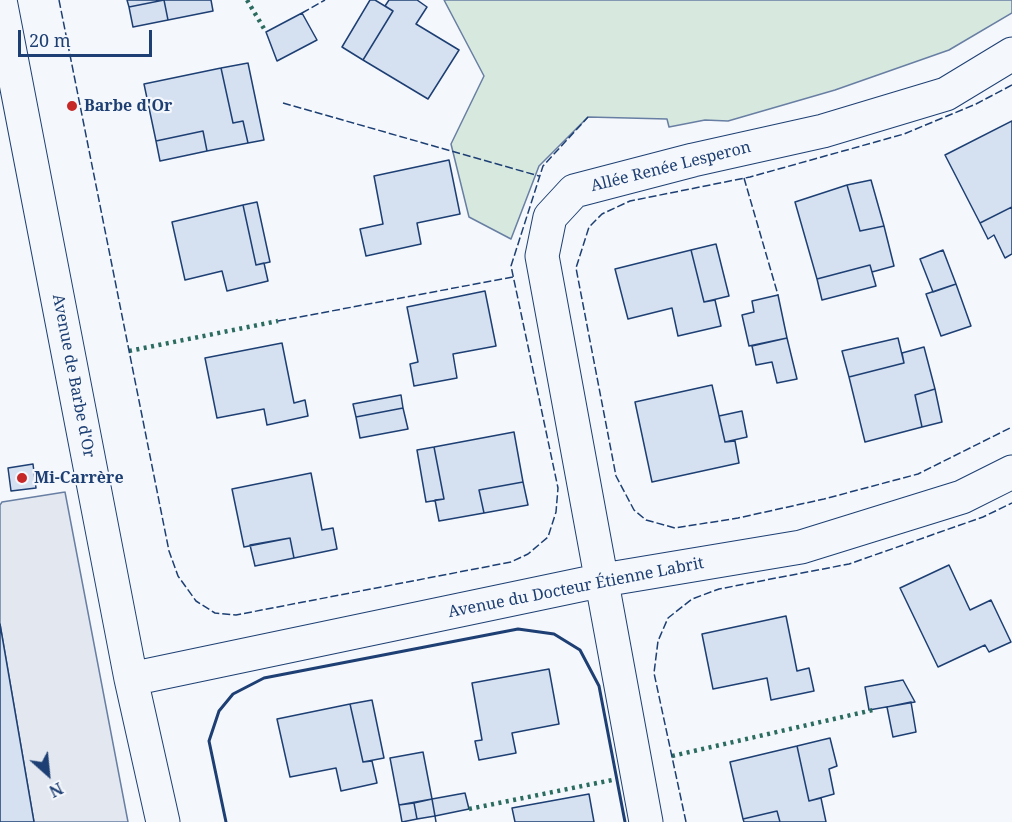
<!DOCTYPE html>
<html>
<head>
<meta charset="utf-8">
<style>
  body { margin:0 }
  #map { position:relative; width:1012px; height:822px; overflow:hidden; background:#f4f7fb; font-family:"Noto Serif",serif }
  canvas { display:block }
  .north { position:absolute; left:18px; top:744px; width:60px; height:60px; -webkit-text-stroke:4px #f4f7fb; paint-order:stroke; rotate:153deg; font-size:16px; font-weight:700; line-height:24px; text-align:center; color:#1d3f73 }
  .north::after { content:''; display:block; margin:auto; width:21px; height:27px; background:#1d3f73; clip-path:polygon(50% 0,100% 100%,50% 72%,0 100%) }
  .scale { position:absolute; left:18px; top:30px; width:134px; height:27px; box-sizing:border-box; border:3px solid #1d3f73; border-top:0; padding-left:8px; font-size:18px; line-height:21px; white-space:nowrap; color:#1d3f73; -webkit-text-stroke:4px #f4f7fb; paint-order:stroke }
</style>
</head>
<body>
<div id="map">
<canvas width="1012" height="822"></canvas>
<div class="north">N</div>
<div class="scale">20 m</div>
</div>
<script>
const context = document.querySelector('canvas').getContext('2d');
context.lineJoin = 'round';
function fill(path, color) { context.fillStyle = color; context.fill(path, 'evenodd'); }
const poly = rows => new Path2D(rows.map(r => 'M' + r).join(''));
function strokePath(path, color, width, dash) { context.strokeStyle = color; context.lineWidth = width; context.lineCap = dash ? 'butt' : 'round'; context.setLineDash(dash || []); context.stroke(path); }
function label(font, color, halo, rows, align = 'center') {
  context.font = font + ' "Noto Serif",serif'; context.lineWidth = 4.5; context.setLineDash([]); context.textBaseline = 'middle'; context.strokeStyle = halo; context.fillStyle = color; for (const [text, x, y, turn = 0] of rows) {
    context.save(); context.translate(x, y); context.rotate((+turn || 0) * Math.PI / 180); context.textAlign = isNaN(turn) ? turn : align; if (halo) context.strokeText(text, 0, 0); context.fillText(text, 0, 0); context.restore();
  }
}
const green = poly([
  [444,0,1012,0,1012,13,949,50,835,90,728,121,705,120,669,127,667,119,588,117,539,166,511,239,469,217,451,144,484,76,444,0]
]);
fill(green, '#d7e8df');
strokePath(green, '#687fa3', 1.5);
const parking = poly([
  [65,492,128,822,34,822,0,624,0,505,2,502,65,492]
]);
fill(parking, '#e3e8f0');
strokePath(parking, '#687fa3', 1.5);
const building = poly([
  [127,0,211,0,213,11,168,20,164,0,129,7,127,0],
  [164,0,168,20,133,27,129,7,164,0],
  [370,0,375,0,393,11,363,60,342,47,370,0],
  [389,0,417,0,427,7,416,24,459,50,428,99,363,60,393,11,385,6,389,0],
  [302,13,317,40,277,61,266,32,302,13],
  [248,63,264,140,248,143,243,121,233,123,221,68,248,63],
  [221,68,233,123,243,121,248,143,207,151,203,131,156,141,144,84,221,68],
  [1012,121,1012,207,980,223,945,155,1012,121],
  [203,131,207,151,160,161,156,141,203,131],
  [449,160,460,214,417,223,421,244,366,256,360,229,383,224,374,176,449,160],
  [871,180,884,226,860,231,847,185,871,180],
  [847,185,860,231,884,226,894,266,872,272,870,265,817,279,795,202,847,185],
  [257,202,270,262,256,265,243,205,257,202],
  [243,205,256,265,264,263,268,281,227,291,222,271,185,280,172,222,243,205],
  [1012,207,1012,254,1005,258,994,235,988,239,980,223,1012,207],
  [716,244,729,296,704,302,691,250,716,244],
  [691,250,704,302,715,300,721,326,678,336,672,308,628,319,615,269,691,250],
  [943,250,956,284,933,292,920,259,943,250],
  [870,265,876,286,822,300,817,279,870,265],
  [956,284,971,326,941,336,926,294,956,284],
  [485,291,496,346,453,354,457,378,414,386,410,364,418,362,407,307,485,291],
  [778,295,787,338,749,346,742,315,754,312,752,301,778,295],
  [787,338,797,379,777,383,772,362,756,365,752,346,787,338],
  [898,338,904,363,849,377,842,351,898,338],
  [282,343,294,403,305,400,308,416,267,425,264,409,217,418,205,358,282,343],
  [924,347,935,389,915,395,922,427,865,442,849,377,904,363,902,353,924,347],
  [712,385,725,442,735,441,739,463,652,482,635,402,712,385],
  [935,389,942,422,922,427,915,395,935,389],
  [401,395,403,408,356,417,353,404,401,395],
  [403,408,408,429,360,438,356,417,403,408],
  [742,411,747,437,725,442,719,416,742,411],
  [514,432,523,482,479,490,484,513,439,521,435,500,444,499,434,447,514,432],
  [434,447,444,499,426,502,417,450,434,447],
  [33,464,36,488,11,491,8,468,33,464],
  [311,473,322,530,333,528,337,549,294,558,290,538,244,547,232,489,311,473],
  [523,482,528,505,484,513,479,490,523,482],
  [290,538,294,558,255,566,250,545,290,538],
  [949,565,970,610,991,600,1011,642,989,652,985,645,938,667,900,588,949,565],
  [786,616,797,671,809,668,814,691,771,700,767,678,713,689,702,634,786,616],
  [0,624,34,822,0,822,0,624],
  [549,669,559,724,512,733,516,753,479,760,475,741,482,740,472,683,549,669],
  [903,680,915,702,869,710,865,687,903,680],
  [372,700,384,758,363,762,350,704,372,700],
  [911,702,916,732,893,737,887,707,911,702],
  [350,704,363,762,372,761,377,783,341,791,336,768,290,777,277,719,350,704],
  [830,738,837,766,829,769,834,794,809,801,797,746,830,738],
  [797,746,809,801,821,798,826,822,780,822,777,811,743,819,730,762,797,746],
  [423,752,432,799,399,805,390,758,423,752],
  [465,793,469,809,435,816,432,799,465,793],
  [589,794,594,822,515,822,512,808,589,794],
  [432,799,435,816,417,819,414,803,432,799],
  [414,803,417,819,402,822,399,805,414,803],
  [777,811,780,822,744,822,743,819,777,811]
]);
fill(building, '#d5e0f0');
strokePath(building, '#1d3f73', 1.5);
const street = poly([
  [0,0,131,679,163,822],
  [131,679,603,580,801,547,962,497,1012,472],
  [646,822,542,256,550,217,574,191,693,160,823,131,946,94,1012,54]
]);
strokePath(street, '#1d3f73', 35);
strokePath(street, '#f4f7fb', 33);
strokePath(poly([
  [247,0,266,32],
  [129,351,278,321],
  [672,756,873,710],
  [469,809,617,779]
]), '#2c6c60', 4.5, [3, 4.5]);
strokePath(poly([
  [59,0,169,551,178,576,196,601,215,613,236,615,511,562,528,554,548,537,556,512,558,488,511,266,543,166,588,117],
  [302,13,325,0],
  [1012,85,976,104,904,134,750,177,630,201,602,214,589,227,576,268,616,476,634,510,646,520,675,528,738,518,824,499,918,474,1012,427],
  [283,103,539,176],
  [744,178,778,295],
  [278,321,513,277],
  [435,816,436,822],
  [686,822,654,673,658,641,668,618,692,599,719,589,849,564,983,517,1012,503]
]), '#1d3f73', 1.5, [8, 3]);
strokePath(poly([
  [226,822,209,741,219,711,233,694,264,678,518,629,554,634,580,650,599,686,625,822]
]), '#1d3f73', 3);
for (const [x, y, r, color] of [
  [72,106,6,"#c62828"],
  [22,478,6,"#c62828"]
]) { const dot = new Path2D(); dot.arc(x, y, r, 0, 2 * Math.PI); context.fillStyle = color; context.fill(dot); strokePath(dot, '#f4f7fb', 2); }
label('bold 16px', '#1d3f73', '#f4f7fb', [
  ["Barbe d'Or",84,106],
  ["Mi-Carrère",34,478]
], 'left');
label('16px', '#1d3f73', '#f4f7fb', [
  ["Allée Renée Lesperon",671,167,-14],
  ["Avenue de Barbe d'Or",73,376,79],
  ["Avenue du Docteur Étienne Labrit",576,588,-11]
]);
</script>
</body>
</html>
